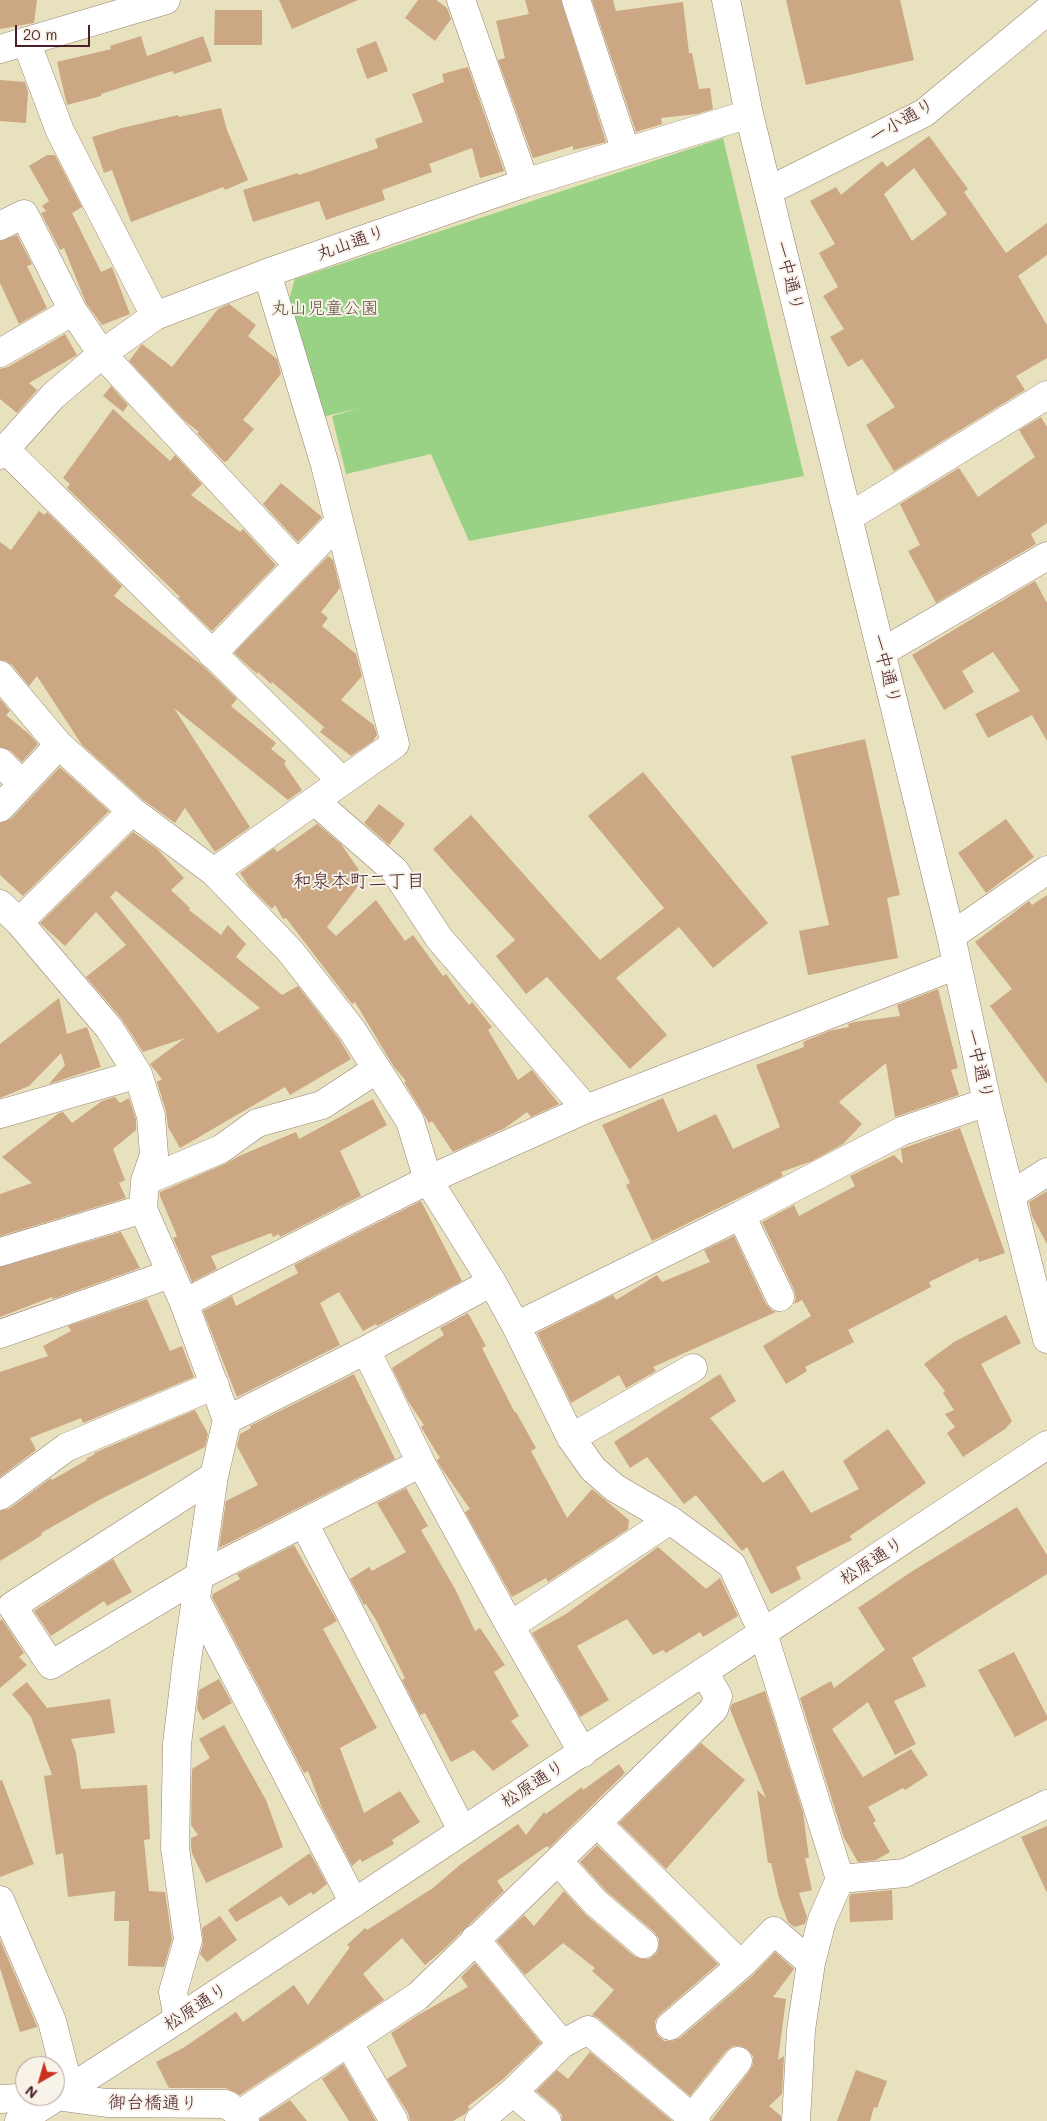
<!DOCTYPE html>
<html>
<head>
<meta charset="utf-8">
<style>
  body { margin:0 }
  #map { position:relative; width:1047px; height:2121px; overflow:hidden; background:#e8e1be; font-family:Mali,sans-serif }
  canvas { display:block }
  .north { position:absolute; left:15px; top:2056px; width:50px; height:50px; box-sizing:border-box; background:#f7f3e8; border:1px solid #b29e9c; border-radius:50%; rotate:218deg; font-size:14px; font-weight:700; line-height:20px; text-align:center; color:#4a1f2b }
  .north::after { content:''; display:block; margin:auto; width:18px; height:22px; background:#c8321e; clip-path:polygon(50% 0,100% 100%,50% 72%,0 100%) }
  .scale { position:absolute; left:15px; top:25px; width:75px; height:22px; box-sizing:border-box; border:2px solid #4a1f2b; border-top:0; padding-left:6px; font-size:15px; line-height:18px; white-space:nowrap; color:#4a1f2b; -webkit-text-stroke:4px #f7f3e8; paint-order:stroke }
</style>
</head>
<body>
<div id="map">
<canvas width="1047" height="2121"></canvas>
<div class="north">N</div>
<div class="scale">20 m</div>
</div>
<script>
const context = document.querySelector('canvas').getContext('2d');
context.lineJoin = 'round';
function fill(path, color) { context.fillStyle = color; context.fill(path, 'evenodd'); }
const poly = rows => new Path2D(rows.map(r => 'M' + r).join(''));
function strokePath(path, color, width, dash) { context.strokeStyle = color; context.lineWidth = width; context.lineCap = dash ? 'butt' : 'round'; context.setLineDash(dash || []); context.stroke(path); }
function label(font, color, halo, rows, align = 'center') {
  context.font = font + ' Mali,"Klee One",sans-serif'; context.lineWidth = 4; context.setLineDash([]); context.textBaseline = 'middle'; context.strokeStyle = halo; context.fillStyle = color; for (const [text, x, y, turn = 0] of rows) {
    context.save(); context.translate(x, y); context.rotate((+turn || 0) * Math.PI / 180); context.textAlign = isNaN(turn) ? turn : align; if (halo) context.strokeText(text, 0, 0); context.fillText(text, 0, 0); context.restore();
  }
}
fill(poly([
  [723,138,804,476,469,541,431,454,346,474,332,416,360,408,322,417,287,306,295,279]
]), '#9ad285');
fill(poly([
  [0,0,37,0,34,23,0,29],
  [279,0,358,0,292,29],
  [418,0,436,0,447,8,451,19,435,41,405,18],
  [525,0,561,0,606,142,573,150,573,146,533,158,498,60,505,58,496,21,529,14],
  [592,0,613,0,616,11,683,2,689,53,692,53,699,89,710,88,713,109,697,114,661,118,662,124,636,132],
  [786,0,900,0,914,60,806,85],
  [215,10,262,10,262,45,214,45],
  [141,36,147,56,203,36,212,61,174,74,172,71,101,94,101,96,67,105,57,62,111,49,110,46],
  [376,41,388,71,367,79,356,49],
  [468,67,504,171,480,178,472,148,429,164,432,172,382,190,385,200,326,220,319,201,253,222,243,190,298,173,299,175,378,148,375,139,423,122,412,94,444,82,442,74],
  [0,80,25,82,28,92,26,123,0,121],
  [221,108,227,130,248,180,225,190,223,187,131,222,112,170,104,173,92,137,122,128,178,115,179,117],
  [929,136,968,189,964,192,1006,253,1047,223,1047,255,1018,276,1047,325,1047,358,1016,376,1025,390,894,471,866,425,895,407,862,359,848,367,830,337,844,329,823,296,838,287,819,253,835,244,810,201,836,187,841,195,882,161,887,167],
  [914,168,947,214,912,241,884,194],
  [47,155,55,155,82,207,72,213,101,272,112,267,130,314,102,325,86,303,64,248,60,250,41,213,46,211,42,206,49,201,29,166],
  [17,235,32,264,27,266,47,308,19,324,0,283,0,241],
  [229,304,256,325,248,336,277,359,281,374,243,420,254,429,227,461,224,462,197,433,199,432,185,421,129,361,142,344,172,367,218,309],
  [65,334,77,355,29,383,37,390,17,413,0,399,0,369,8,367],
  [111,386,128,405,123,412,103,396],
  [113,409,170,461,175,455,202,484,191,495,240,532,243,529,276,565,212,631,178,598,180,597,67,488,70,484,63,478],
  [1041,417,1047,427,1047,523,1031,534,1036,544,936,603,908,551,920,545,900,504,959,468,978,497,1035,457,1019,430],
  [281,483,322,517,298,542,263,504],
  [39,511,44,515,47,512,122,586,114,596,204,667,237,699,231,706,276,743,271,749,286,761,284,764,302,790,288,800,174,708,250,827,215,852,185,808,175,823,142,799,82,745,37,676,29,686,12,665,6,661,0,660,0,542,11,550],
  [328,556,333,560,340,588,321,612,328,618,322,626,356,654,362,676,341,700,374,725,377,735,373,741,351,756,320,732,324,727,272,682,271,684,258,672,257,674,234,653],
  [1035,581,1047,603,1047,741,1032,715,988,738,975,714,1020,691,993,652,962,671,974,692,944,710,912,655],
  [0,699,10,711,6,715,30,735,38,744,22,762,11,751,0,747],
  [865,739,900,895,887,898,898,958,808,975,799,931,829,925,791,756],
  [60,767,109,811,23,896,0,875,0,823,11,819],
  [643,772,768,923,713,968,679,927,616,978,667,1035,630,1069,547,977,526,994,496,956,515,940,433,849,471,815,600,960,664,908,588,816],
  [379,804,405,824,389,845,364,823],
  [1006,819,1034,857,986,893,958,853],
  [314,821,341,844,359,870,356,872,362,881,327,927,336,936,376,900,405,941,413,935,443,976,446,974,469,1005,472,1002,492,1027,488,1030,518,1080,532,1070,559,1104,531,1117,527,1112,505,1128,453,1152,432,1121,429,1123,404,1082,406,1081,394,1067,355,1002,352,1004,286,918,283,919,275,905,272,909,249,886,240,873,274,848,277,852,317,824],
  [133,832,157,849,184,878,171,890,190,908,189,910,221,935,228,925,246,944,236,957,282,995,298,986,339,1039,351,1059,290,1095,285,1087,180,1148,168,1127,166,1111,157,1082,162,1079,150,1064,185,1038,143,1052,121,1018,86,977,126,945,96,912,65,946,40,923],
  [116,891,260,1008,218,1033,110,897],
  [1047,895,1047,1084,990,1006,1012,989,975,942,1029,901,1032,905],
  [938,989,958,1068,951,1070,959,1095,895,1117,886,1063,839,1102,862,1124,843,1144,812,1161,781,1172,783,1176,652,1241,626,1185,630,1183,602,1125,663,1098,678,1132,716,1114,733,1149,780,1127,756,1065,804,1047,803,1042,829,1031,849,1027,848,1024,854,1022,900,1016,897,1005],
  [59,998,67,1034,87,1027,101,1067,49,1084,65,1065,61,1053,29,1086,0,1098,0,1044],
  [115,1097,120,1103,129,1098,136,1119,136,1130,113,1149,125,1180,119,1183,126,1198,0,1236,0,1194,32,1183,2,1157,59,1113,63,1112,72,1123,102,1101],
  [373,1099,387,1125,340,1151,361,1196,280,1237,279,1234,273,1237,271,1233,211,1256,217,1269,192,1282,173,1238,177,1236,160,1196,160,1192,227,1163,239,1156,296,1132,299,1139],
  [960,1128,1005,1253,979,1262,978,1258,929,1282,931,1287,848,1330,854,1342,805,1367,807,1371,786,1384,763,1346,811,1316,802,1300,794,1304,796,1298,794,1290,762,1222,794,1205,799,1216,855,1186,850,1176,894,1155,903,1164,901,1149],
  [1047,1191,1047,1244,1032,1216,1029,1202],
  [421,1201,462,1281,377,1326,376,1324,363,1331,339,1292,320,1303,340,1345,237,1397,203,1311,232,1296,236,1306,298,1273,294,1265],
  [121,1232,140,1268,53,1299,52,1297,0,1317,0,1267],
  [734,1236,766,1304,771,1310,776,1312,653,1367,656,1371,626,1388,619,1375,571,1403,537,1333,613,1295,616,1300,657,1275,662,1282,710,1262,704,1250],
  [147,1299,170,1351,182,1346,194,1377,83,1423,81,1418,30,1438,36,1450,0,1477,0,1372,48,1356,43,1346,71,1331,68,1326],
  [468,1313,486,1346,482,1348,515,1413,516,1412,536,1448,531,1451,567,1518,592,1489,629,1520,628,1529,548,1582,546,1578,512,1597,465,1512,470,1509,440,1466,437,1460,440,1458,424,1432,421,1427,424,1425,408,1401,392,1368,444,1335,440,1328],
  [1006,1315,1021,1343,981,1364,1012,1421,1005,1429,963,1457,947,1433,955,1427,945,1414,954,1410,943,1393,945,1391,924,1364,954,1342],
  [354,1374,395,1459,219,1548,226,1501,258,1485,237,1446,240,1434,251,1428,250,1426],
  [720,1374,736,1401,710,1418,763,1483,783,1470,811,1513,859,1489,843,1461,888,1429,926,1483,850,1536,852,1540,796,1567,801,1579,771,1594,747,1547,742,1551,696,1495,684,1504,647,1457,630,1468,614,1442],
  [195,1410,208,1434,205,1447,101,1499,41,1533,42,1535,0,1561,0,1511,9,1509,51,1478,52,1480,87,1460,86,1459,95,1454,94,1453],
  [406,1488,428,1526,421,1530,455,1589,475,1631,480,1628,505,1665,494,1672,519,1716,511,1721,529,1746,493,1771,474,1750,451,1762,425,1713,420,1715,402,1680,405,1678,376,1620,366,1604,364,1605,350,1579,369,1567,372,1571,406,1552,377,1503],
  [1017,1507,1047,1555,1047,1574,912,1658,926,1686,894,1701,916,1744,895,1755,868,1702,832,1729,863,1777,911,1749,928,1775,905,1790,903,1788,868,1807,876,1821,873,1823,890,1852,876,1860,858,1862,844,1838,800,1698,831,1681,834,1688,885,1650,858,1608,911,1572],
  [294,1545,337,1621,323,1629,377,1728,340,1748,364,1813,400,1791,420,1822,392,1840,394,1844,362,1862,360,1859,352,1866,322,1808,308,1771,304,1773,212,1597,213,1594,240,1579,237,1574],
  [658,1547,706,1589,720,1578,738,1616,703,1637,700,1632,666,1653,663,1650,653,1655,627,1619,577,1646,609,1700,580,1717,532,1633,566,1614],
  [113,1559,132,1592,107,1606,104,1601,51,1636,34,1611],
  [2,1619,24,1653,19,1657,27,1665,0,1688,0,1621],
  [1014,1652,1047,1716,1047,1720,1015,1737,978,1670],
  [219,1679,232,1703,203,1720,197,1709,199,1690],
  [27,1682,47,1708,110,1699,115,1733,71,1739,76,1753,81,1789,147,1785,150,1839,144,1840,149,1891,165,1892,172,1939,164,1967,128,1966,129,1921,114,1921,115,1891,68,1897,63,1853,56,1855,44,1776,52,1775,31,1717,12,1694],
  [765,1691,803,1812,809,1858,805,1858,812,1890,799,1893,807,1917,805,1924,794,1927,788,1922,779,1898,771,1863,768,1863,757,1790,766,1798,730,1709,732,1704],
  [224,1725,266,1800,283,1847,206,1883,192,1853,191,1847,191,1838,198,1835,191,1825,192,1769,210,1758,199,1739],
  [701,1743,745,1780,666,1869,619,1823],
  [619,1764,625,1773,549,1848,547,1846,497,1881,504,1891,443,1950,425,1965,402,1938,363,1974,384,2000,240,2095,226,2088,169,2088,156,2062,183,2048,236,2012,243,2022,294,1985,308,2005,350,1947,347,1945,365,1928,367,1930,433,1888,461,1864,518,1824,526,1835,544,1812,546,1814,582,1787,583,1790],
  [2,1780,34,1864,0,1877,0,1781],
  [1047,1826,1047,1893,1021,1837],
  [597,1845,718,1964,659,2015,655,2021,655,2028,658,2036,664,2041,672,2041,680,2038,751,1977,775,1952,794,1969,773,1997,786,1999,778,2060,784,2056,782,2094,769,2106,781,2116,781,2121,711,2121,750,2070,753,2064,753,2056,747,2049,740,2046,733,2046,726,2051,690,2096,598,2018,592,2015,614,1990,592,1971,595,1968,563,1943,525,1975,497,1941,524,1915,534,1926,564,1891,585,1914,634,1956,642,1959,649,1959,656,1954,659,1946,659,1939,654,1932,606,1891,580,1862],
  [310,1853,327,1884,313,1895,311,1892,289,1906,281,1896,236,1922,228,1910],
  [892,1890,893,1920,850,1922,849,1898,851,1894],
  [220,1916,237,1940,207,1962,200,1954,203,1944,202,1928],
  [0,1940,37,2026,37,2027,20,2032,0,1968],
  [475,1963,541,2043,502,2080,468,2106,469,2109,465,2114,453,2121,410,2121,408,2113,387,2079,407,2066,391,2033,418,2015,468,1987,461,1977],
  [590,2052,672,2121,562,2121,562,2115,557,2109,536,2091,557,2070,568,2079],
  [343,2064,376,2121,349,2121,322,2079],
  [856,2070,887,2081,877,2108,874,2107,870,2121,837,2121],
  [290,2100,307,2121,260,2121,260,2119]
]), '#cba783');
const minor = poly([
  [461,0,525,183],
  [576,0,626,152],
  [726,0,749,114,951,936,987,1102,1047,1339],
  [26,41,60,131,155,316],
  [0,49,166,0],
  [768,191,924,113,1047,11],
  [0,226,24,214,73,311,102,354,298,565],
  [267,273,325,465,395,744,214,872,290,951,352,1030,410,1121,428,1180,586,1109,957,965],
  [0,353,73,311],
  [5,449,342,781],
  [0,455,53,396,102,354,155,316,267,273,525,183,749,114],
  [849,517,1047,395],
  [882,652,1047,556],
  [212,654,339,522],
  [0,675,59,745,132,811,214,872],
  [0,762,22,784],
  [316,802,395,871,439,938,586,1109],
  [0,808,59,745],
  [0,904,19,922,109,1028,138,1074,151,1116,154,1155,145,1181,143,1209,184,1303],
  [19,922,132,811],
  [951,936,1047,870],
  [0,1114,138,1074],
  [145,1181,221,1149,257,1123,322,1105,377,1069],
  [1011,1195,1047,1172],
  [741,1215,780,1297],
  [0,1252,143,1209],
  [492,1282,366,1350,421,1463,510,1626,583,1753],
  [516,1326,571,1438,593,1469,615,1488,670,1520,732,1565,763,1633,840,1879,822,1920,811,1963,801,2030,796,2121],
  [0,1334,170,1274],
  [227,1420,184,1303,428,1180,492,1282,516,1326,741,1215,902,1131,987,1102],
  [571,1438,693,1368],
  [214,1476,12,1606,51,1665,201,1575,421,1463],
  [0,1496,67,1447,215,1385],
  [304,1523,462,1830],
  [196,1600,354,1903],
  [510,1626,670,1520],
  [704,1672,718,1696,714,1709,597,1823,741,1965,774,1931,811,1963],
  [558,1861,595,1902,644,1944],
  [840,1879,905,1873,1047,1804],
  [0,1900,52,2021,65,2072,60,2096],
  [475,1939,562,2044],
  [178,2019,173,1992,188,1940,175,1848,177,1744,187,1660,214,1476,227,1420,366,1350],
  [670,2026,741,1965],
  [348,2042,394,2121],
  [513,2092,547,2121],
  [55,2096,107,2103,226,2104,240,2114,245,2121],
  [0,2099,53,2096],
  [240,2114,418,1996,597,1823],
  [692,2118,738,2061],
  [479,2121,513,2092,562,2044,588,2030,696,2121]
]);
const major = poly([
  [19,2121,178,2019,1047,1445]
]);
strokePath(minor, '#998074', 29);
strokePath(major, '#998074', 29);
strokePath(minor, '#fff', 28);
strokePath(major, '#fff', 28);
label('18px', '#4a1f2b', '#f7f3e8', [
  ["一小通り",902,121,-30],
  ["丸山通り",351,243,-19],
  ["一中通り",789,276,76],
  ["一中通り",886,669,76],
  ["一中通り",979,1064,77],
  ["松原通り",872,1561,-33],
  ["松原通り",533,1784,-33],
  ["松原通り",196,2007,-33],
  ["御台橋通り",153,2103,1]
]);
label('18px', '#625546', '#f7f3e8', [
  ["丸山児童公園",325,308]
]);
label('19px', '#4a1f2b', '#f7f3e8', [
  ["和泉本町二丁目",359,881]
]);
</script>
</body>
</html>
